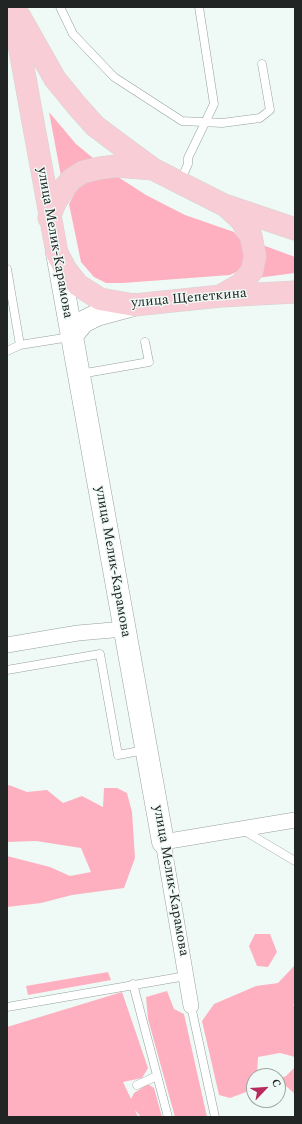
<!DOCTYPE html>
<html>
<head>
<meta charset="utf-8">
<style>
  body { margin:0 }
  #map { position:relative; width:302px; height:1124px; overflow:hidden; background:#effaf6; font-family:Spectral,serif }
  canvas { display:block }
  .frame { position:absolute; inset:0; border:8px solid #212624; pointer-events:none }
  .north { position:absolute; left:246px; top:1068px; width:40px; height:40px; box-sizing:border-box; background:#effaf6; border:1px solid #9da5a2; border-radius:50%; rotate:65deg; font-size:11px; font-weight:700; line-height:16px; text-align:center; color:#212624 }
  .north::after { content:''; display:block; margin:auto; width:14px; height:18px; background:#b82b5d; clip-path:polygon(50% 0,100% 100%,50% 72%,0 100%) }
</style>
</head>
<body>
<div id="map">
<canvas width="302" height="1124"></canvas>
<div class="frame"></div>
<div class="north">С</div>
</div>
<script>
const context = document.querySelector('canvas').getContext('2d');
context.lineJoin = 'round';
function fill(path, color) { context.fillStyle = color; context.fill(path, 'evenodd'); }
const poly = rows => new Path2D(rows.map(r => 'M' + r).join(''));
function strokePath(path, color, width, dash) { context.strokeStyle = color; context.lineWidth = width; context.lineCap = dash ? 'butt' : 'round'; context.setLineDash(dash || []); context.stroke(path); }
function label(font, color, halo, rows, align = 'center') {
  context.font = font + ' Spectral,serif'; context.lineWidth = 3; context.setLineDash([]); context.textBaseline = 'middle'; context.strokeStyle = halo; context.fillStyle = color; for (const [text, x, y, turn = 0] of rows) {
    context.save(); context.translate(x, y); context.rotate((+turn || 0) * Math.PI / 180); context.textAlign = isNaN(turn) ? turn : align; if (halo) context.strokeText(text, 0, 0); context.fillText(text, 0, 0); context.restore();
  }
}
fill(poly([
  [49,112,76,144,93,158,69,168,61,176],
  [115,175,146,195,185,215,234,232,243,243,245,257,240,270,230,275,123,283,106,283,94,277,81,262,69,204,79,184],
  [260,244,295,257,295,273,257,278],
  [9,785,27,792,47,790,63,803,82,796,103,807,104,788,117,788,127,793,132,812,135,858,124,888,72,895,41,903,7,907,7,856,50,867,70,876,91,872,81,848,36,841,7,842,7,787],
  [255,934,270,934,277,952,268,967,257,966,249,946],
  [295,965,295,1002,293,1005,295,1006,295,1057,280,1053,258,1057,257,1075,254,1076,254,1080,246,1092,230,1098,219,1095,202,1021,214,1004,256,986,278,983],
  [108,972,111,980,28,995,26,986],
  [167,991,174,1009,184,1014,207,1117,175,1117,148,1019,146,997],
  [122,992,148,1068,142,1078,123,1082,131,1099,134,1093,148,1084,154,1088,162,1117,141,1117,135,1110,138,1117,7,1117,7,1027],
  [295,1067,295,1094,286,1086,280,1098,278,1096,278,1079,286,1076]
]), '#feb0c1');
const lane = poly([
  [60,7,73,34,114,77,182,121,222,123,260,118,270,110,262,64],
  [180,182,188,164,188,158,214,104,199,7],
  [7,269,20,345],
  [7,351,20,345,70,337],
  [80,374,149,362,145,342],
  [7,670,100,654,118,755,145,750],
  [243,830,295,861],
  [133,984,168,1117],
  [191,1006,215,1117],
  [7,1007,186,976],
  [137,1085,157,1076]
]);
const street = poly([
  [7,645,78,633,124,629],
  [191,1006,163,842,295,820]
]);
const secondary = poly([
  [57,253,163,842],
  [71,337,83,322,97,315,134,305]
]);
const primary = poly([
  [12,7,57,253,66,270,78,285,100,299,134,305,221,296,295,292],
  [20,17,55,79,78,107,95,126,115,141,153,169,224,205,295,229],
  [49,218,55,203,64,188,72,179,83,172,100,168,116,166,153,169],
  [222,295,241,284,252,271,255,256,251,236,241,220,227,207]
]);
strokePath(lane, '#96a09c', 9);
strokePath(street, '#96a09c', 16);
strokePath(secondary, '#96a09c', 23);
strokePath(primary, '#d3d4d3', 23);
strokePath(lane, '#fff', 8);
strokePath(street, '#fff', 15);
strokePath(secondary, '#fff', 22);
strokePath(primary, '#f9cdd6', 22);
label('14px', '#212624', '#effaf6', [
  ["улица Мелик-Карамова",54,243,80],
  ["улица Щепеткина",189,299,-5],
  ["улица Мелик-Карамова",112,562,80],
  ["улица Мелик-Карамова",170,881,80]
]);
</script>
</body>
</html>
